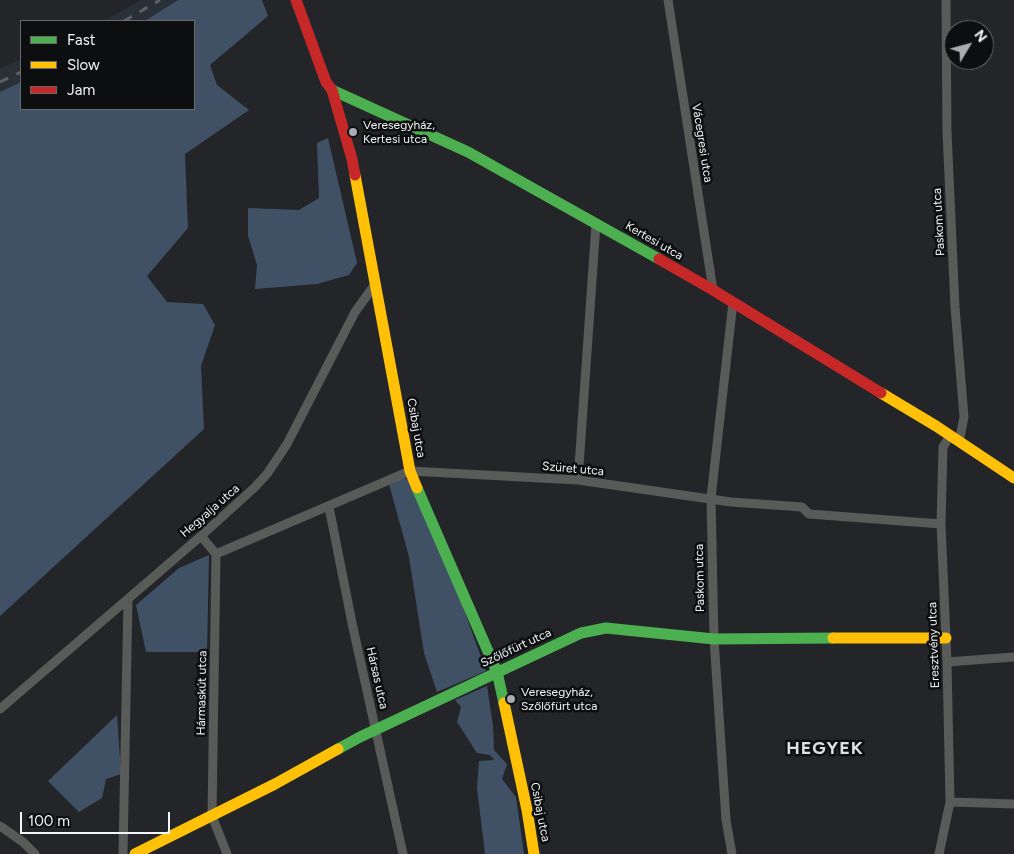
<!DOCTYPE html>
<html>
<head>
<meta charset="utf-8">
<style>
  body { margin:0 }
  #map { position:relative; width:1014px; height:854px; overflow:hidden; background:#232528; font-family:Figtree,sans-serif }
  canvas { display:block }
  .legend { position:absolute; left:20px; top:20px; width:175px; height:90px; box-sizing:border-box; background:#0d0e10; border:1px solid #696a6c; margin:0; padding:6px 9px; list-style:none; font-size:15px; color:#f2f4f7 }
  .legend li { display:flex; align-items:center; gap:10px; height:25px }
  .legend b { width:25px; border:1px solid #696a6c }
  .north { position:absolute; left:944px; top:20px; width:50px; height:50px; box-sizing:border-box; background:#0d0e10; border:1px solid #696a6c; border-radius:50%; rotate:53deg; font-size:14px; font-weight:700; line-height:20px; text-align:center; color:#f2f4f7 }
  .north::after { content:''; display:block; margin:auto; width:18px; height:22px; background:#aaacaf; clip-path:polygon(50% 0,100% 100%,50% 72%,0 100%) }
  .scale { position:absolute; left:20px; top:812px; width:150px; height:22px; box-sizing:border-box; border:2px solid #f2f4f7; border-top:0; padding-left:6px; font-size:15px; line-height:18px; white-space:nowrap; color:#f2f4f7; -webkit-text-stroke:4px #0d0e10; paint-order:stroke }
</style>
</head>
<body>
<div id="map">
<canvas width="1014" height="854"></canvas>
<ul class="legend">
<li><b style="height:6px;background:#4caf50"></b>Fast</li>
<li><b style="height:6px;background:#ffc107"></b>Slow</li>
<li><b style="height:6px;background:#c62828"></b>Jam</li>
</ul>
<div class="north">N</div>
<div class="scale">100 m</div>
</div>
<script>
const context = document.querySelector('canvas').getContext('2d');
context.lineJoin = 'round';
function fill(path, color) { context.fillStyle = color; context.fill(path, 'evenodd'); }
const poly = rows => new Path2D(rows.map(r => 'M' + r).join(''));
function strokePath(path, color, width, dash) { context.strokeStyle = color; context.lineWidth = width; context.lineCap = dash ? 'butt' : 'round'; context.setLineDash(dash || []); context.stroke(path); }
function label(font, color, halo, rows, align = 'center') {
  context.font = font + ' Figtree,sans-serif'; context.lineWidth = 5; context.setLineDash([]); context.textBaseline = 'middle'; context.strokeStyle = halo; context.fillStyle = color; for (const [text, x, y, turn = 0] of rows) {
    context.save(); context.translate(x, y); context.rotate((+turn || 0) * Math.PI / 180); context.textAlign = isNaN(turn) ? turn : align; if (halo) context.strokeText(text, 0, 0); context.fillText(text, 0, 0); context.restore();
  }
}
fill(poly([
  [141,0,178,0,145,21,104,21],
  [21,59,21,82,0,92,0,69]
]), '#2a3038');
fill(poly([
  [178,0,262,0,268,16,210,65,217,85,249,110,185,154,188,228,147,276,167,302,203,304,215,325,201,366,204,429,0,616,0,92,21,82,21,109,194,109,194,21,145,21],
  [328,138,357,263,349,275,317,284,255,289,257,265,248,236,248,208,299,210,319,198,317,143],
  [399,478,408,479,459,596,486,671,437,692,424,653,409,557,389,484],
  [209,555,207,652,146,652,136,605,179,568],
  [487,686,493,726,494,750,507,764,502,779,516,797,524,854,485,854,477,788,479,761,494,760,490,755,477,753,457,722,461,707,455,700],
  [117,715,121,774,106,779,102,798,79,812,48,781]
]), '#405166');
strokePath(poly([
  [668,0,713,290],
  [946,0,947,132,955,307,964,417,959,442],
  [578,480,596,224],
  [329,507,352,623,403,854],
  [201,536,216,554,212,816,227,854],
  [216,554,410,471,578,480,731,502,802,507,809,514,941,524],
  [947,662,1014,657],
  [0,709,201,536,254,488,267,474,287,444,355,312,376,283],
  [950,802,1014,804],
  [0,826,23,842,35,854],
  [123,854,128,599],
  [732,854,726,820,714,639,711,498,733,302],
  [939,854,950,802,947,662,941,524,943,447,950,436]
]), '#595b59', 9);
strokePath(poly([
  [332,90,468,152,659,259],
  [417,488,497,672,504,703],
  [338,749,360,737,581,633,606,628,714,639,833,638]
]), '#4caf50', 11);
strokePath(poly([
  [355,175,410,471,417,488],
  [881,393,936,426,1014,478],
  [833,638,946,638],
  [504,703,527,810,534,854],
  [135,854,275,784,338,749]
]), '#ffc107', 11);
strokePath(poly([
  [296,0,326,82,332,90,352,159,355,175],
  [659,259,713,290,881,393]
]), '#c62828', 11);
strokePath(poly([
  [124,21,160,0],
  [0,82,21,72]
]), '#5e6061', 3, [9, 9]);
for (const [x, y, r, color] of [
  [353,132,5,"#aaacaf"],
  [511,699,5,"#aaacaf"]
]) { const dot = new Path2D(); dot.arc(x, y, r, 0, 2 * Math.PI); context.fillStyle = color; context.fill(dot); strokePath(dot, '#0d0e10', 2); }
label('12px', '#f2f4f7', '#0d0e10', [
  ["Veresegyház,",363,125],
  ["Kertesi utca",363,139],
  ["Veresegyház,",521,692],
  ["Szőlőfürt utca",521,706]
], 'left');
label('12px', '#f2f4f7', '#0d0e10', [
  ["Vácegresi utca",702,143,81],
  ["Paskom utca",939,222,-93],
  ["Kertesi utca",654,241,30],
  ["Csibaj utca",416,428,80],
  ["Szüret utca",573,469,5],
  ["Hegyalja utca",210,511,-41],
  ["Paskom utca",700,578,-91],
  ["Eresztvény utca",934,645,-92],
  ["Szőlőfürt utca",516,648,-25],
  ["Hársas utca",377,678,77],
  ["Hármaskút utca",202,693,-89],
  ["Csibaj utca",540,812,79]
]);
context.letterSpacing = '1px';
label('bold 18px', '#dce0e5', '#0d0e10', [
  ["HEGYEK",825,749]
]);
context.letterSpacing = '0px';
</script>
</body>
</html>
